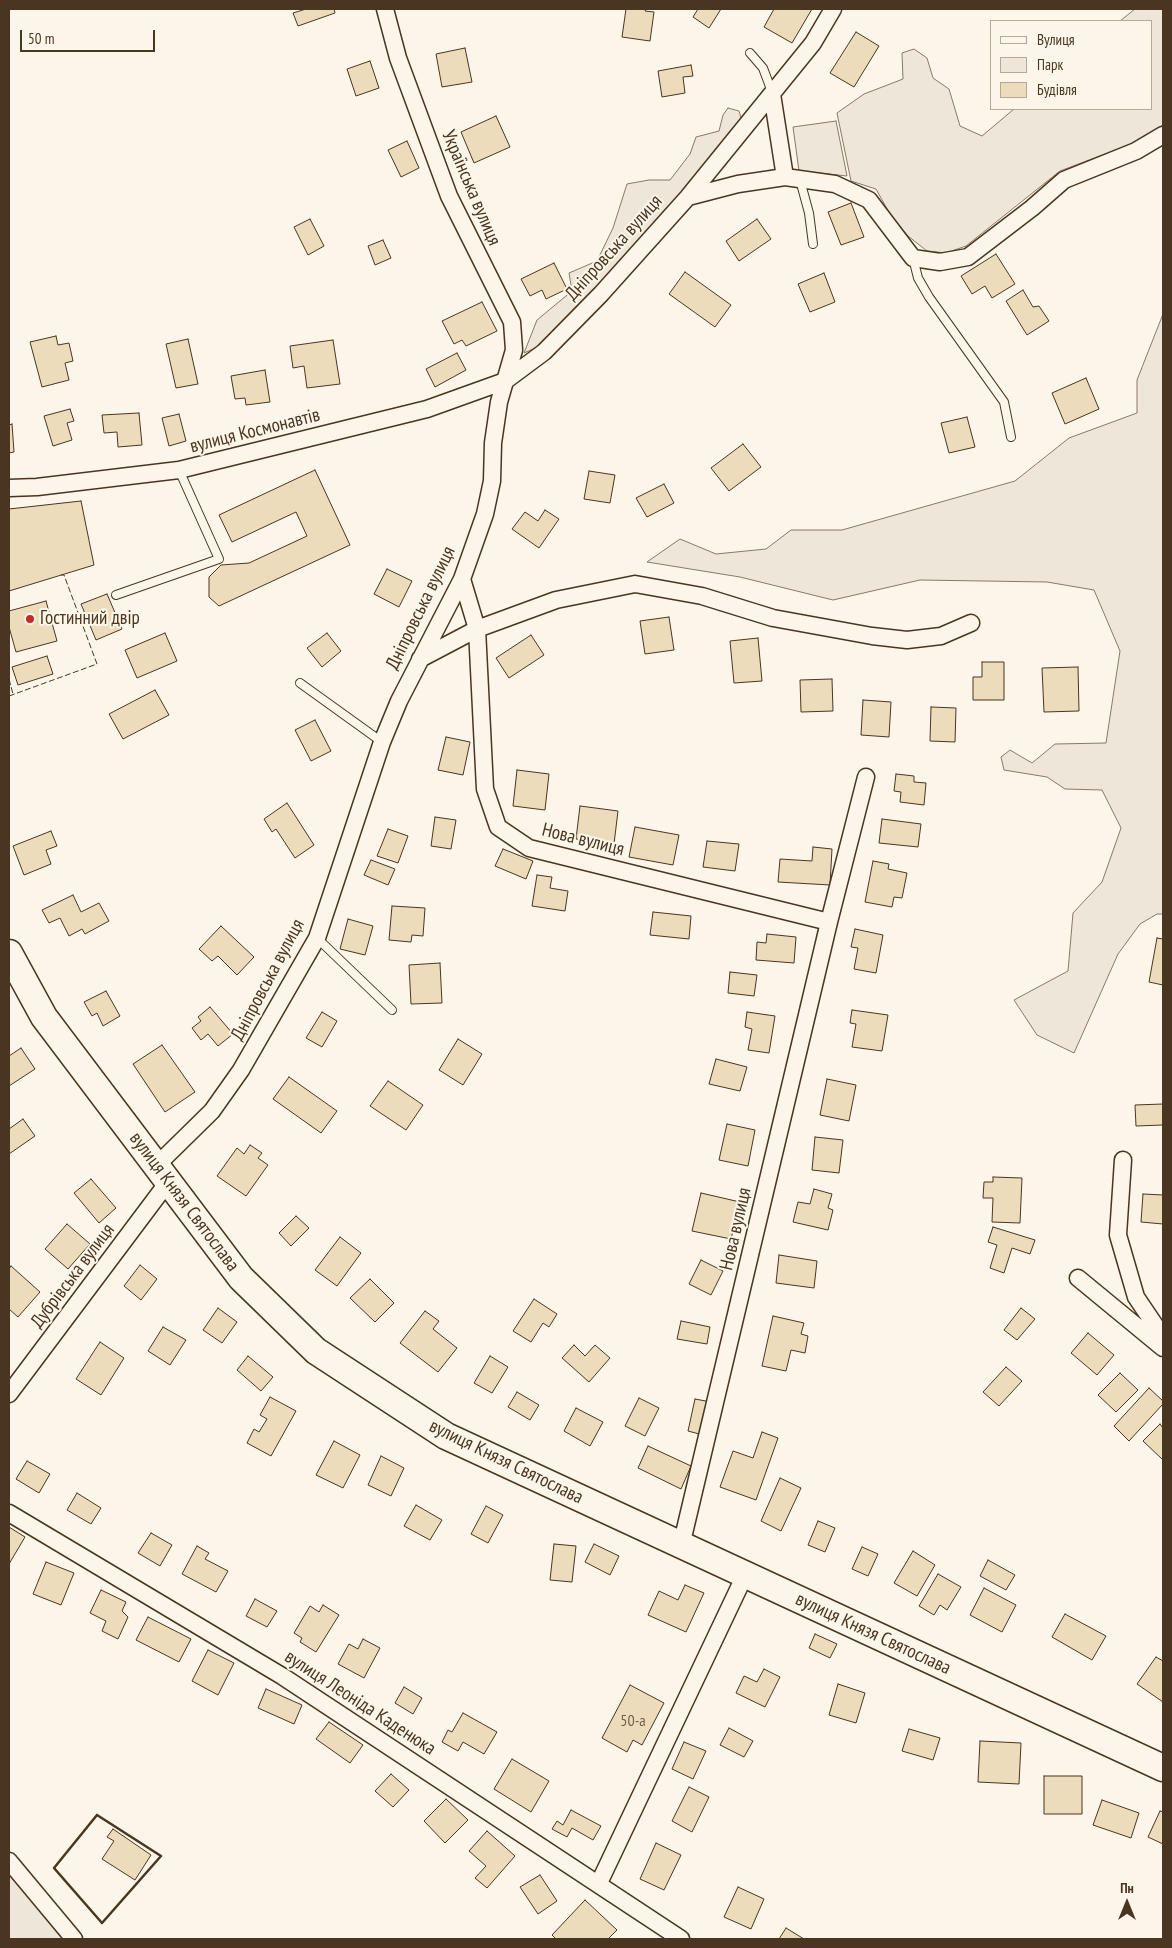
<!DOCTYPE html>
<html>
<head>
<meta charset="utf-8">
<style>
  body { margin:0 }
  #map { position:relative; width:1172px; height:1948px; overflow:hidden; background:#fbf6e9; font-family:"PT Sans Narrow",sans-serif }
  canvas { display:block }
  .frame { position:absolute; inset:0; border:10px solid #4a3520; pointer-events:none }
  .legend { position:absolute; left:990px; top:20px; width:162px; height:90px; box-sizing:border-box; background:#fbf6e9; border:1px solid #b4a999; margin:0; padding:6px 9px; list-style:none; font-size:15px; color:#4a3520 }
  .legend li { display:flex; align-items:center; gap:10px; height:25px }
  .legend b { width:25px; border:1px solid #b4a999 }
  .north { position:absolute; left:1102px; top:1878px; width:50px; height:50px; -webkit-text-stroke:4px #fbf6e9; paint-order:stroke; rotate:0deg; font-size:14px; font-weight:700; line-height:20px; text-align:center; color:#4a3520 }
  .north::after { content:''; display:block; margin:auto; width:18px; height:22px; background:#4a3520; clip-path:polygon(50% 0,100% 100%,50% 72%,0 100%) }
  .scale { position:absolute; left:20px; top:30px; width:135px; height:22px; box-sizing:border-box; border:2px solid #4a3520; border-top:0; padding-left:6px; font-size:15px; line-height:18px; white-space:nowrap; color:#4a3520; -webkit-text-stroke:4px #fbf6e9; paint-order:stroke }
</style>
</head>
<body>
<div id="map">
<canvas width="1172" height="1948"></canvas>
<div class="frame"></div>
<ul class="legend">
<li><b style="height:6px;background:#fbf6e9"></b>Вулиця</li>
<li><b style="height:14px;background:#ede6d9"></b>Парк</li>
<li><b style="height:14px;background:#ecdcbc"></b>Будівля</li>
</ul>
<div class="north">Пн</div>
<div class="scale">50 m</div>
</div>
<script>
const context = document.querySelector('canvas').getContext('2d');
context.lineJoin = 'round';
function fill(path, color) { context.fillStyle = color; context.fill(path, 'evenodd'); }
const poly = rows => new Path2D(rows.map(r => 'M' + r).join(''));
function strokePath(path, color, width, dash) { context.strokeStyle = color; context.lineWidth = width; context.lineCap = dash ? 'butt' : 'round'; context.setLineDash(dash || []); context.stroke(path); }
function label(font, color, halo, rows, align = 'center') {
  context.font = font + ' "PT Sans Narrow",sans-serif'; context.lineWidth = 4; context.setLineDash([]); context.textBaseline = 'middle'; context.strokeStyle = halo; context.fillStyle = color; for (const [text, x, y, turn = 0] of rows) {
    context.save(); context.translate(x, y); context.rotate((+turn || 0) * Math.PI / 180); context.textAlign = isNaN(turn) ? turn : align; if (halo) context.strokeText(text, 0, 0); context.fillText(text, 0, 0); context.restore();
  }
}
const green = poly([
  [1135,9,1163,9,1163,125,1134,143,1060,171,966,246,946,253,927,251,908,236,891,216,876,189,851,181,837,113,864,94,903,79,902,53,914,49,927,58,933,78,949,89,960,126,982,136,1014,109,1151,109,1151,21,1120,21,1135,9],
  [728,108,739,111,742,121,683,194,598,289,540,346,524,353,537,320,572,291,569,273,597,261,613,228,627,184,649,180,670,180,690,154,696,137,719,131,723,115,728,108],
  [836,121,847,176,799,171,793,127,836,121],
  [1163,314,1163,914,1157,914,1140,924,1118,954,1074,1053,1037,1035,1014,1000,1068,971,1073,913,1102,882,1121,828,1102,790,1065,789,1047,777,1004,770,1001,757,1010,750,1032,763,1055,744,1106,743,1120,651,1094,590,1047,582,920,580,833,600,740,577,647,562,680,539,716,554,766,549,791,530,842,530,1015,481,1069,438,1137,413,1137,380,1163,314],
  [9,1861,74,1939,9,1939,9,1861]
]);
fill(green, '#ede6d9');
strokePath(green, '#887966', 1);
const building = poly([
  [306,9,334,9,335,13,298,26,293,13,306,9],
  [626,9,646,9,645,11,654,12,650,41,622,37,626,9],
  [698,9,721,9,709,28,693,17,698,9],
  [774,9,812,9,792,43,764,27,774,9],
  [856,32,879,46,854,87,830,73,856,32],
  [465,48,472,82,442,87,436,54,465,48],
  [370,61,379,88,356,96,347,69,370,61],
  [691,65,693,76,683,77,685,93,662,97,658,71,691,65],
  [496,116,510,147,474,163,461,132,496,116],
  [407,141,419,168,401,177,388,150,407,141],
  [851,203,864,237,841,245,828,212,851,203],
  [310,219,324,246,308,255,294,227,310,219],
  [757,219,771,239,739,261,726,241,757,219],
  [383,240,391,258,375,265,368,246,383,240],
  [996,254,1015,284,992,298,985,286,972,294,961,276,996,254],
  [554,263,567,289,546,299,542,290,530,296,521,279,554,263],
  [685,272,731,305,715,327,669,294,685,272],
  [824,273,835,302,810,312,798,284,824,273],
  [1023,290,1033,307,1039,306,1049,321,1027,335,1006,301,1023,290],
  [482,302,497,331,466,346,462,340,454,344,442,321,482,302],
  [56,336,58,345,69,343,73,361,65,363,69,380,42,387,30,342,56,336],
  [188,339,198,384,176,388,166,344,188,339],
  [333,340,340,384,307,388,304,366,293,368,290,346,333,340],
  [457,353,466,370,435,387,426,369,457,353],
  [265,370,270,402,246,405,245,398,235,399,231,376,265,370],
  [1086,378,1099,409,1065,424,1052,393,1086,378],
  [70,409,74,421,67,423,72,440,53,446,44,416,70,409],
  [139,413,142,445,118,447,117,432,104,433,102,415,139,413],
  [179,414,186,441,169,446,162,418,179,414],
  [967,417,975,447,949,453,941,423,967,417],
  [12,424,14,452,9,453,9,425,12,424],
  [743,444,761,467,729,491,711,468,743,444],
  [315,470,350,545,219,606,209,597,209,577,221,565,249,563,307,536,296,512,232,542,219,515,315,470],
  [589,471,615,475,610,503,584,499,589,471],
  [664,484,674,503,647,517,636,498,664,484],
  [81,501,94,565,9,591,9,509,81,501],
  [545,510,559,519,539,548,512,529,525,512,538,521,545,510],
  [387,569,412,581,399,607,374,594,387,569],
  [107,594,122,629,96,640,81,604,107,594],
  [46,601,57,641,16,652,9,627,9,611,46,601],
  [669,617,674,650,645,654,640,621,669,617],
  [165,633,177,661,137,678,125,650,165,633],
  [327,633,341,651,322,667,307,648,327,633],
  [531,635,544,655,509,678,496,658,531,635],
  [758,638,762,681,734,683,730,641,758,638],
  [47,656,53,674,18,685,12,667,47,656],
  [982,662,1004,662,1004,700,973,700,973,677,982,677,982,662],
  [1078,667,1079,711,1044,712,1042,668,1078,667],
  [832,679,833,711,801,712,800,680,832,679],
  [155,690,169,715,123,739,109,714,155,690],
  [863,700,891,702,889,737,861,735,863,700],
  [931,707,956,708,955,742,930,741,931,707],
  [315,720,331,751,311,761,295,730,315,720],
  [446,737,470,742,463,775,438,770,446,737],
  [517,770,549,774,545,810,513,806,517,770],
  [896,774,914,776,914,782,926,783,924,805,900,802,901,792,894,791,896,774],
  [287,803,314,845,295,858,276,829,272,832,264,819,287,803],
  [580,806,618,811,614,844,576,839,580,806],
  [435,817,456,820,451,849,431,846,435,817],
  [882,819,921,824,918,847,879,843,882,819],
  [635,827,679,835,673,865,629,857,635,827],
  [388,829,408,836,398,863,377,856,388,829],
  [51,831,57,846,46,850,51,864,24,875,13,846,51,831],
  [707,841,739,844,735,871,703,867,707,841],
  [813,847,832,849,830,885,778,882,780,859,812,861,813,847],
  [503,849,533,861,526,879,495,866,503,849],
  [371,860,395,869,388,885,364,875,371,860],
  [873,861,889,864,888,869,907,873,902,898,894,897,892,907,865,902,873,861],
  [537,875,552,877,550,888,568,891,565,911,532,906,537,875],
  [73,895,81,912,99,903,109,921,85,934,82,929,69,936,60,918,49,923,42,910,73,895],
  [392,906,425,908,423,936,412,935,411,942,389,940,392,906],
  [653,912,691,916,689,939,650,935,653,912],
  [348,919,373,926,365,955,340,949,348,919],
  [221,926,254,957,237,975,218,956,212,961,199,949,221,926],
  [855,929,883,935,876,973,854,969,858,948,851,947,855,929],
  [767,934,796,937,794,963,756,960,757,942,766,943,767,934],
  [1157,938,1163,939,1163,985,1149,982,1157,938],
  [440,963,442,1003,411,1004,409,965,440,963],
  [730,972,757,975,754,996,728,993,730,972],
  [106,991,120,1016,103,1026,97,1013,92,1016,84,1002,106,991],
  [210,1007,233,1034,218,1046,208,1034,201,1040,192,1028,201,1021,198,1017,210,1007],
  [852,1010,888,1015,882,1051,852,1047,856,1024,850,1023,852,1010],
  [322,1012,337,1021,322,1047,306,1038,322,1012],
  [747,1012,775,1016,769,1053,748,1050,752,1029,745,1027,747,1012],
  [458,1039,482,1054,463,1085,439,1070,458,1039],
  [162,1045,195,1092,165,1112,133,1064,162,1045],
  [21,1048,35,1069,9,1086,9,1056,21,1048],
  [716,1059,747,1067,740,1091,709,1084,716,1059],
  [289,1077,337,1111,321,1133,273,1099,289,1077],
  [827,1079,856,1085,849,1121,820,1115,827,1079],
  [388,1081,423,1105,406,1130,370,1106,388,1081],
  [1163,1104,1163,1125,1136,1126,1135,1105,1163,1104],
  [23,1119,35,1136,9,1154,9,1129,23,1119],
  [727,1124,755,1130,748,1166,719,1160,727,1124],
  [815,1137,843,1140,839,1173,812,1170,815,1137],
  [250,1145,262,1153,258,1158,268,1165,246,1196,217,1176,237,1148,244,1154,250,1145],
  [993,1177,1022,1178,1020,1223,992,1222,993,1198,983,1198,984,1182,993,1182,993,1177],
  [91,1179,116,1208,99,1223,74,1193,91,1179],
  [814,1189,832,1194,828,1208,833,1210,828,1230,793,1222,798,1202,810,1204,814,1189],
  [701,1193,740,1202,731,1239,692,1231,701,1193],
  [1143,1194,1163,1195,1163,1224,1141,1222,1143,1194],
  [296,1216,309,1228,291,1246,279,1233,296,1216],
  [67,1224,90,1244,68,1269,45,1249,67,1224],
  [993,1227,1035,1240,1030,1254,1012,1248,1004,1273,990,1268,997,1245,988,1242,993,1227],
  [340,1237,361,1253,337,1286,315,1270,340,1237],
  [779,1255,817,1261,814,1288,776,1283,779,1255],
  [701,1260,723,1271,711,1295,689,1284,701,1260],
  [140,1265,157,1279,141,1300,124,1286,140,1265],
  [11,1266,40,1292,18,1317,9,1309,9,1269,11,1266],
  [370,1279,394,1303,375,1322,350,1298,370,1279],
  [534,1299,557,1314,549,1327,543,1323,531,1342,513,1331,534,1299],
  [218,1308,237,1322,222,1343,203,1330,218,1308],
  [1021,1308,1035,1319,1017,1340,1004,1330,1021,1308],
  [425,1311,439,1321,433,1329,457,1348,438,1372,400,1343,425,1311],
  [773,1316,804,1323,801,1334,808,1336,805,1353,791,1350,786,1371,762,1366,773,1316],
  [681,1321,710,1327,707,1344,677,1339,681,1321],
  [163,1327,186,1340,170,1365,148,1351,163,1327],
  [1088,1333,1114,1355,1097,1375,1071,1353,1088,1333],
  [100,1342,124,1358,101,1395,76,1379,100,1342],
  [574,1345,585,1356,595,1345,610,1358,589,1382,562,1358,574,1345],
  [248,1356,273,1377,261,1391,237,1370,248,1356],
  [490,1356,508,1367,492,1393,474,1383,490,1356],
  [1006,1367,1022,1381,999,1406,983,1392,1006,1367],
  [1120,1373,1138,1390,1116,1412,1098,1395,1120,1373],
  [1149,1388,1163,1401,1163,1404,1129,1441,1114,1426,1149,1388],
  [517,1392,539,1405,530,1420,508,1407,517,1392],
  [270,1397,296,1411,271,1456,247,1443,254,1429,259,1432,267,1419,260,1415,270,1397],
  [639,1398,659,1408,645,1436,625,1426,639,1398],
  [695,1399,711,1402,703,1435,688,1431,695,1399],
  [576,1408,603,1422,590,1446,564,1431,576,1408],
  [1160,1424,1163,1428,1163,1460,1143,1441,1160,1424],
  [762,1432,778,1438,756,1500,720,1487,733,1451,753,1458,762,1432],
  [334,1441,360,1455,343,1488,316,1475,334,1441],
  [648,1446,691,1466,681,1489,638,1468,648,1446],
  [381,1456,404,1468,391,1496,368,1485,381,1456],
  [27,1461,50,1474,39,1493,16,1479,27,1461],
  [780,1478,801,1488,781,1531,761,1521,780,1478],
  [77,1493,101,1508,91,1524,67,1510,77,1493],
  [416,1505,442,1520,430,1540,404,1526,416,1505],
  [486,1506,503,1515,488,1543,471,1534,486,1506],
  [818,1521,835,1528,825,1552,808,1545,818,1521],
  [9,1527,25,1537,9,1564,9,1527],
  [151,1533,172,1545,160,1566,138,1553,151,1533],
  [554,1544,576,1546,572,1582,550,1580,554,1544],
  [594,1544,619,1556,610,1575,585,1562,594,1544],
  [197,1546,209,1553,205,1559,228,1571,216,1592,182,1574,197,1546],
  [862,1547,878,1554,868,1576,852,1569,862,1547],
  [913,1551,935,1565,917,1596,894,1583,913,1551],
  [988,1560,1015,1575,1006,1590,980,1576,988,1560],
  [46,1562,74,1573,61,1605,33,1594,46,1562],
  [938,1574,961,1587,947,1610,940,1605,934,1615,919,1606,938,1574],
  [685,1585,704,1593,686,1632,648,1615,659,1591,678,1600,685,1585],
  [984,1588,1016,1605,1002,1632,970,1615,984,1588],
  [101,1590,126,1602,122,1611,128,1617,118,1639,102,1631,106,1621,90,1613,101,1590],
  [255,1599,277,1611,267,1627,246,1616,255,1599],
  [323,1605,339,1615,316,1652,300,1642,302,1638,294,1633,310,1606,319,1612,323,1605],
  [1065,1614,1106,1636,1092,1660,1052,1637,1065,1614],
  [148,1617,191,1639,179,1662,136,1640,148,1617],
  [815,1634,837,1644,830,1658,809,1648,815,1634],
  [363,1639,380,1648,364,1678,338,1664,349,1644,358,1649,363,1639],
  [208,1650,234,1663,218,1695,192,1681,208,1650],
  [1156,1657,1163,1661,1163,1702,1137,1684,1156,1657],
  [764,1669,780,1677,765,1707,736,1693,744,1676,757,1682,764,1669],
  [838,1684,865,1693,856,1723,829,1715,838,1684],
  [630,1685,664,1703,642,1745,633,1740,627,1752,602,1738,630,1685],
  [404,1687,422,1698,413,1714,395,1703,404,1687],
  [266,1689,302,1705,294,1724,258,1708,266,1689],
  [463,1713,497,1732,484,1754,463,1742,458,1751,442,1742,448,1730,452,1732,463,1713],
  [329,1722,363,1745,350,1763,316,1739,329,1722],
  [729,1728,753,1741,744,1757,720,1745,729,1728],
  [909,1729,940,1738,933,1760,902,1751,909,1729],
  [980,1741,1021,1743,1019,1784,978,1782,980,1741],
  [684,1742,706,1751,693,1779,672,1769,684,1742],
  [512,1759,549,1781,531,1812,494,1789,512,1759],
  [391,1774,409,1790,393,1807,375,1791,391,1774],
  [1044,1776,1082,1776,1082,1814,1044,1814,1044,1776],
  [689,1787,709,1797,692,1832,672,1821,689,1787],
  [446,1799,468,1820,445,1843,424,1821,446,1799],
  [1102,1800,1139,1813,1131,1838,1093,1825,1102,1800],
  [571,1810,601,1826,593,1840,572,1828,567,1837,552,1829,557,1821,563,1825,571,1810],
  [1160,1811,1163,1812,1163,1844,1148,1837,1160,1811],
  [113,1829,151,1855,135,1880,102,1859,114,1841,107,1837,113,1829],
  [487,1831,515,1856,487,1888,475,1878,486,1866,469,1851,487,1831],
  [656,1843,681,1855,664,1890,640,1879,656,1843],
  [540,1875,557,1901,538,1914,520,1887,540,1875],
  [738,1887,764,1899,751,1929,724,1917,738,1887],
  [585,1900,617,1930,608,1939,556,1939,552,1935,585,1900],
  [786,1928,804,1939,779,1939,786,1928]
]);
fill(building, '#ecdcbc');
strokePath(building, '#4a3520', 1);
const service = poly([
  [750,53,763,68,772,92],
  [800,180,809,213,813,244],
  [913,258,918,278,929,297,1004,402,1011,437],
  [116,595,219,559,179,470],
  [300,683,382,742],
  [317,938,392,1010]
]);
const minor = poly([
  [772,94,785,177],
  [688,197,738,184,785,177,835,184,869,200,913,258,940,262,968,257,1032,208,1064,180,1136,151,1163,135],
  [9,488,37,487,179,470,427,409,505,381,544,352,601,294,688,197,813,43,833,9],
  [462,579,477,629,485,789,498,827,529,848,829,922],
  [420,659,477,629,556,600,635,584,702,596,773,618,872,636,907,640,941,636,971,623],
  [1123,1160,1118,1235,1136,1297,1163,1337],
  [156,1166,212,1111,241,1070,317,938,382,742,399,701,462,579,485,514,492,481,493,443,499,402,514,350,512,322,449,196,398,58,385,9],
  [1078,1278,1163,1348],
  [9,1394,168,1182],
  [9,1513,282,1676,681,1939],
  [681,1546,829,922,866,777],
  [9,1861,74,1939],
  [599,1883,745,1575]
]);
const primary = poly([
  [9,953,44,1017,241,1278,316,1351,446,1436,1163,1768]
]);
strokePath(service, '#4a3520', 10);
strokePath(minor, '#4a3520', 19);
strokePath(primary, '#4a3520', 29);
strokePath(service, '#fbf6e9', 8);
strokePath(minor, '#fbf6e9', 16);
strokePath(primary, '#fbf6e9', 26);
strokePath(poly([
  [9,679,13,694],
  [9,696,97,664,64,575,61,575]
]), '#4a3520', 1, [6, 2.5]);
strokePath(poly([
  [97,1815,161,1856,102,1923,54,1868,97,1815]
]), '#4a3520', 2.5);
for (const [x, y, r, color] of [
  [30,619,5,"#c62828"]
]) { const dot = new Path2D(); dot.arc(x, y, r, 0, 2 * Math.PI); context.fillStyle = color; context.fill(dot); strokePath(dot, '#fbf6e9', 2); }
label('16px', '#725f47', null, [
  ["50-а",633,1721]
]);
label('19px', '#4a3520', '#fbf6e9', [
  ["Українська вулиця",471,188,67],
  ["Дніпровська вулиця",614,248,-48],
  ["вулиця Космонавтів",255,431,-14],
  ["Дніпровська вулиця",421,608,-64],
  ["Нова вулиця",583,840,14],
  ["Дніпровська вулиця",268,980,-62],
  ["вулиця Князя Святослава",184,1202,53],
  ["Нова вулиця",736,1229,-77],
  ["Дубрівська вулиця",73,1276,-53],
  ["вулиця Князя Святослава",506,1462,26],
  ["вулиця Князя Святослава",873,1634,25],
  ["вулиця Леоніда Каденюка",360,1703,33]
]);
label('19px', '#4a3520', '#fbf6e9', [
  ["Гостинний двір",40,619]
], 'left');
</script>
</body>
</html>
